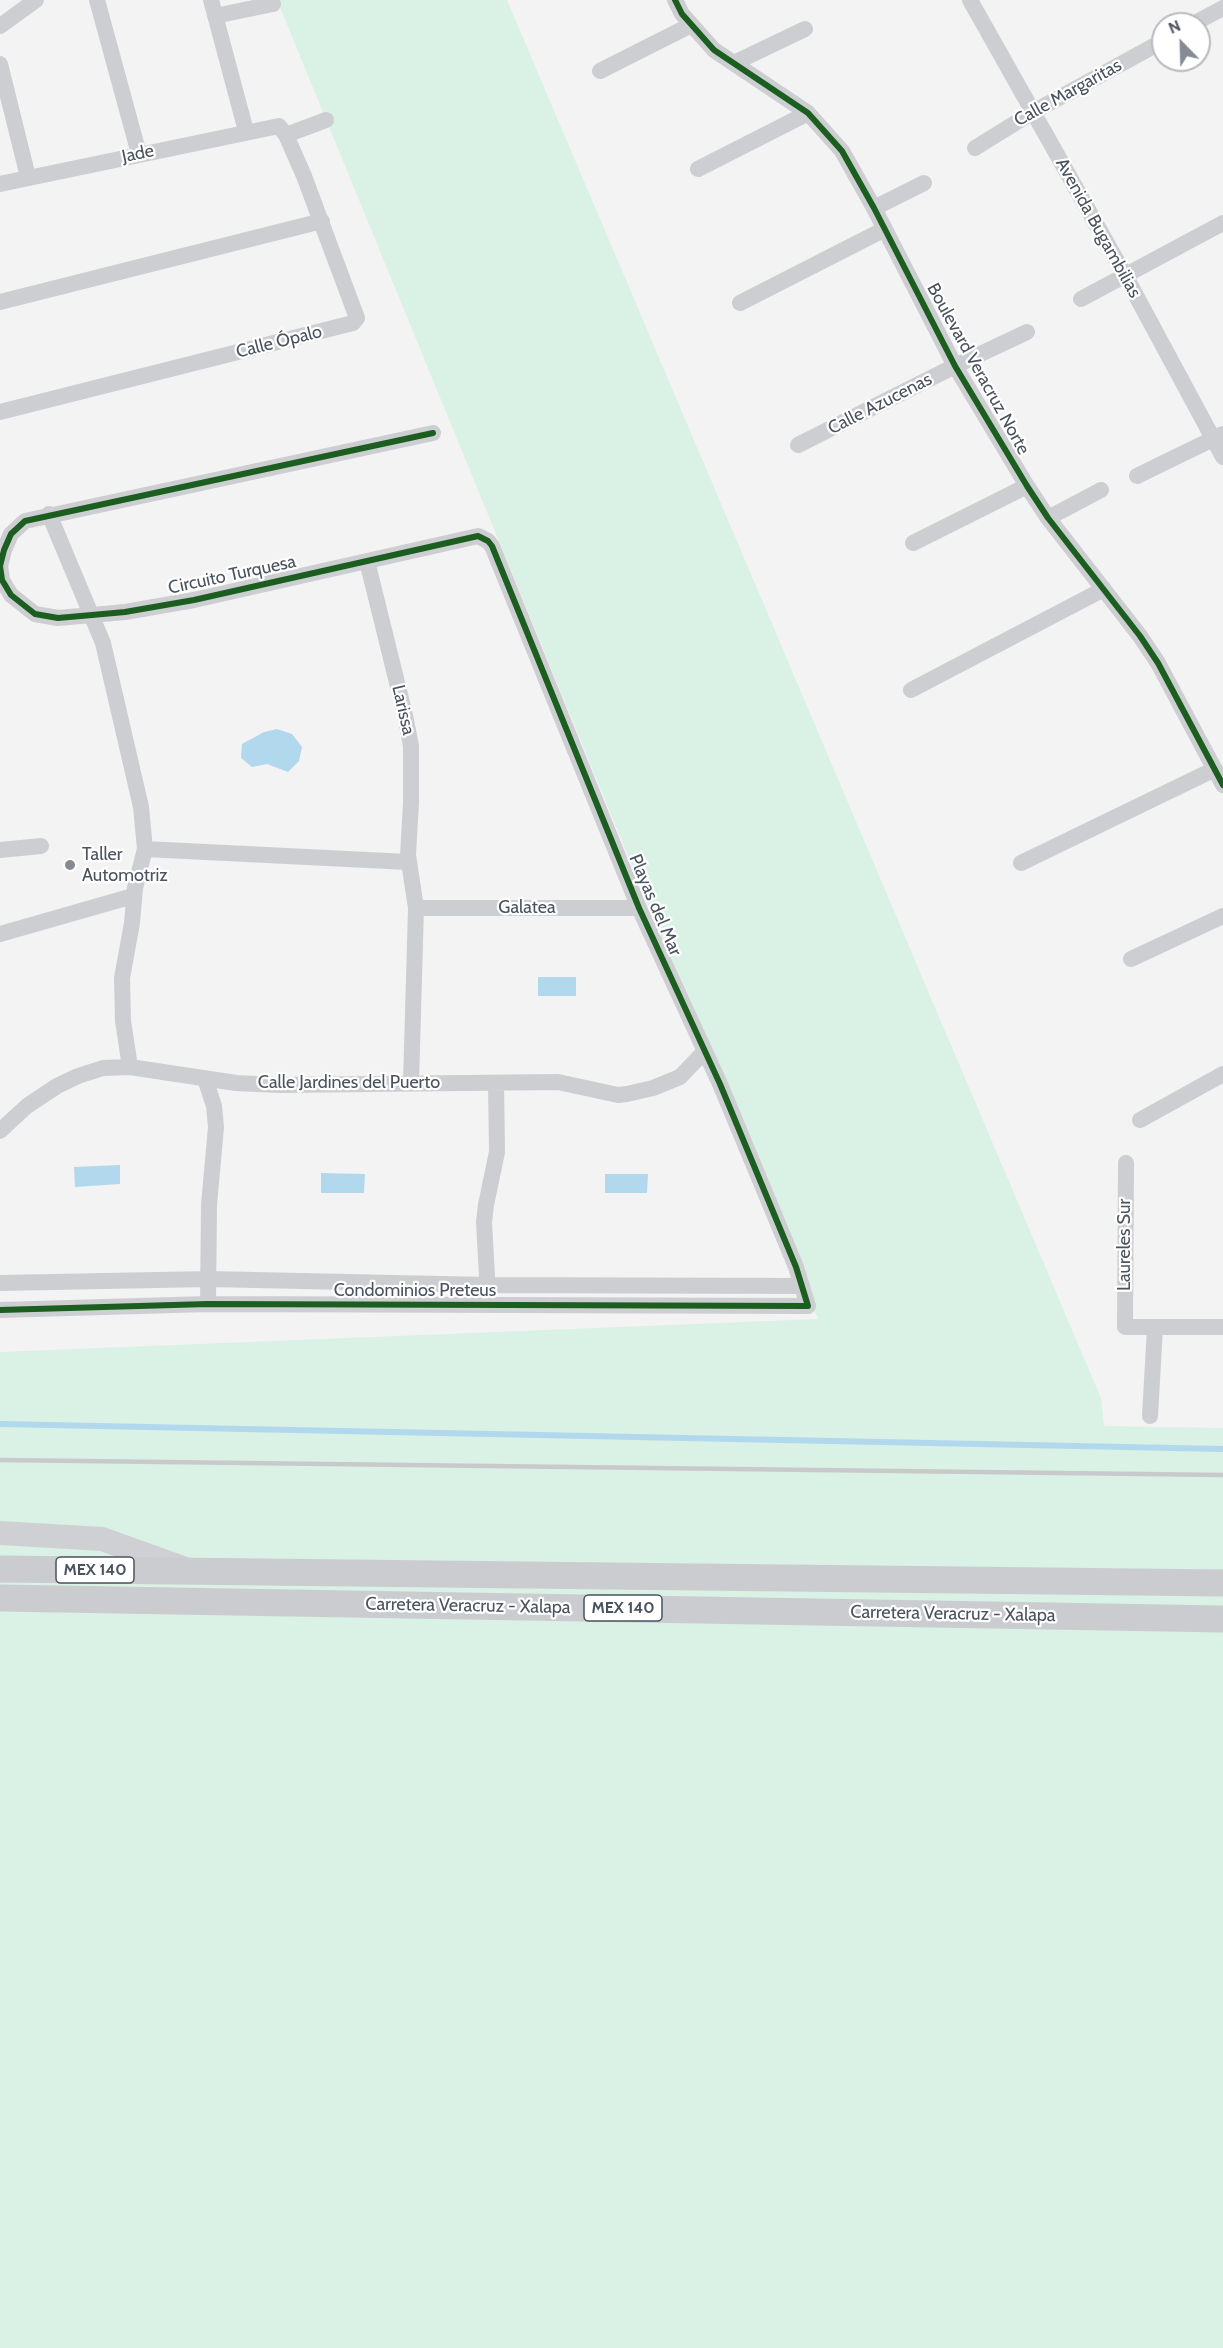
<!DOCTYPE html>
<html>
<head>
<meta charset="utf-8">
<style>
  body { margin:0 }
  #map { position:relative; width:1223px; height:2348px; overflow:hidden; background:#f4f3f3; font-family:Cabin,sans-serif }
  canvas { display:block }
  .north { position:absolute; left:1151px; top:12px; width:60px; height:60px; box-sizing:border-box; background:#fff; border:2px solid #b7babf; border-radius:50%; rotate:337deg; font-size:16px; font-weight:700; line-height:24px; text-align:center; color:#4b535f }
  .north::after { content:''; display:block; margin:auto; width:21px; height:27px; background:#868b93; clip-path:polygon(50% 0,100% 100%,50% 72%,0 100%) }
</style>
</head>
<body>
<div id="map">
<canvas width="1223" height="2348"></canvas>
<div class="north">N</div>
</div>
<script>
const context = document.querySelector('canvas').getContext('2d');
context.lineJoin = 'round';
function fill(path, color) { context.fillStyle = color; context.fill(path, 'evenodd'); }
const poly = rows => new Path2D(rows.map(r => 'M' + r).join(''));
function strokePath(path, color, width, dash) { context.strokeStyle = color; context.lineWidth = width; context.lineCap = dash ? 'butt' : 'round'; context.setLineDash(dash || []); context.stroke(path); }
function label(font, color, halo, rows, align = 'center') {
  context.font = font + ' Cabin,sans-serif'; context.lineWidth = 4.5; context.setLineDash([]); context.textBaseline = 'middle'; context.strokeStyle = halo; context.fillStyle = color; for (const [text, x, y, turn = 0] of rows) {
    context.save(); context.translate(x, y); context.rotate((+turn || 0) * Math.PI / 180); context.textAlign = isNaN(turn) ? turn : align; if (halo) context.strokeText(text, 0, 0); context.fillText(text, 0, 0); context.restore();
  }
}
fill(poly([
  [277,0,507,0,1101,1398,1104,1426,1223,1428,1223,2348,0,2348,0,1352,818,1319]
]), '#daf1e5');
fill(poly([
  [277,729,292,734,302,747,299,761,288,772,267,764,252,767,241,758,242,744,264,732],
  [538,977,576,977,576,996,538,996],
  [120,1165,120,1184,75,1187,74,1167],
  [321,1173,365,1174,364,1193,321,1193],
  [605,1174,648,1174,647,1193,605,1193]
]), '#b1d8ed');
strokePath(poly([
  [0,1424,1223,1449]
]), '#b1d8ed', 6);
strokePath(poly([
  [97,0,139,154],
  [211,0,246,131],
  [675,0,682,14,714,50,808,113,842,151,874,208,955,366,1027,486,1048,518,1140,636,1158,663,1223,785],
  [970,0,1126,277,1223,457],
  [215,16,273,4],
  [1193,24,1223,8],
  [0,26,36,0],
  [734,63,805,29],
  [0,64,28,177],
  [600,71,691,25],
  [286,135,326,120],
  [975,148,1033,112,1163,41],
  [698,169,808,113],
  [0,184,279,126,286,135,304,176,357,318,353,323,0,412],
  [874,208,924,183],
  [1081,299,1223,223],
  [0,302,322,221],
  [740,303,885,229],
  [798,445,955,366,1027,332],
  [1137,476,1223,434],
  [49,514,103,643,141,807,145,849,135,888,132,923,122,978,123,1021,130,1067],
  [1048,518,1101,490],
  [913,543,1027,486],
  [367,561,405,715,411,746,411,803,408,855,416,908,411,1083],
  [911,690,1104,589],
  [145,849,408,862],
  [0,850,41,846],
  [1021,863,1215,769],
  [416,908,639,908],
  [0,934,133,896],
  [1131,959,1223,916],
  [205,1079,214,1106,216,1127,209,1205,208,1304],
  [1140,1120,1223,1074],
  [0,1131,27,1106,57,1086,78,1076,103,1068,130,1067,236,1083,278,1085,558,1082,618,1095,627,1094,653,1088,680,1077,704,1052],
  [1126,1163,1125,1327,1223,1327],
  [0,1283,209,1279,487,1285,802,1286],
  [488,1294,484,1222,486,1205,497,1152,496,1083],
  [0,1310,208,1304,808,1306,796,1267,720,1084,639,908,492,546,488,541,478,536,194,600,125,612,92,615,58,618,35,614,11,595,2,580,0,566,4,550,11,534,25,521,433,433],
  [1150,1416,1155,1327]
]), '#cdced1', 16);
strokePath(poly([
  [0,1533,102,1539,183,1568]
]), '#cfd0d3', 24);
strokePath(poly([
  [0,1569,1223,1583],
  [0,1598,1223,1619]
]), '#caccd0', 27);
strokePath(poly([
  [0,1460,1223,1475]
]), '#c8c9cb', 4.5);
strokePath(poly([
  [675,0,682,14,714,50,808,113,842,151,874,208,955,366,1027,486,1048,518,1140,636,1158,663,1223,785],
  [0,1310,208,1304,808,1306,796,1267,720,1084,639,908,492,546,488,541,478,536,194,600,125,612,92,615,58,618,35,614,11,595,2,580,0,566,4,550,11,534,25,521,433,433]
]), '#1b5e20', 6);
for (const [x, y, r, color] of [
  [70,865,6,"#868b93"]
]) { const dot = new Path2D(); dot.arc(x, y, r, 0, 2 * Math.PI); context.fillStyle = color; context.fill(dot); strokePath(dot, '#fff', 2); }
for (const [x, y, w] of [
  [95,1570,78],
  [623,1608,78]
]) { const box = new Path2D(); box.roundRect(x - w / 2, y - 13, w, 26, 4.5); context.fillStyle = '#fff'; context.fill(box); strokePath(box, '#4b535f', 1.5); }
label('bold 16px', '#4b535f', null, [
  ["MEX 140",95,1570],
  ["MEX 140",623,1608]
]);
label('18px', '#4b535f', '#fff', [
  ["Calle Margaritas",1068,93,-29],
  ["Jade",138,154,-12],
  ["Avenida Bugambilias",1098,228,61],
  ["Calle Ópalo",279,342,-14],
  ["Boulevard Veracruz Norte",978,369,61],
  ["Calle Azucenas",880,404,-27],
  ["Circuito Turquesa",232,575,-12],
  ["Larissa",403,710,77],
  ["Playas del Mar",655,905,67],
  ["Galatea",527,908],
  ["Calle Jardines del Puerto",349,1083],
  ["Laureles Sur",1125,1245,-90],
  ["Condominios Preteus",415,1291],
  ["Carretera Veracruz - Xalapa",468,1606,1],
  ["Carretera Veracruz - Xalapa",953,1614,1]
]);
label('18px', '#4b535f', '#fff', [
  ["Taller",82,855],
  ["Automotriz",82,876]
], 'left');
</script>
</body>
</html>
